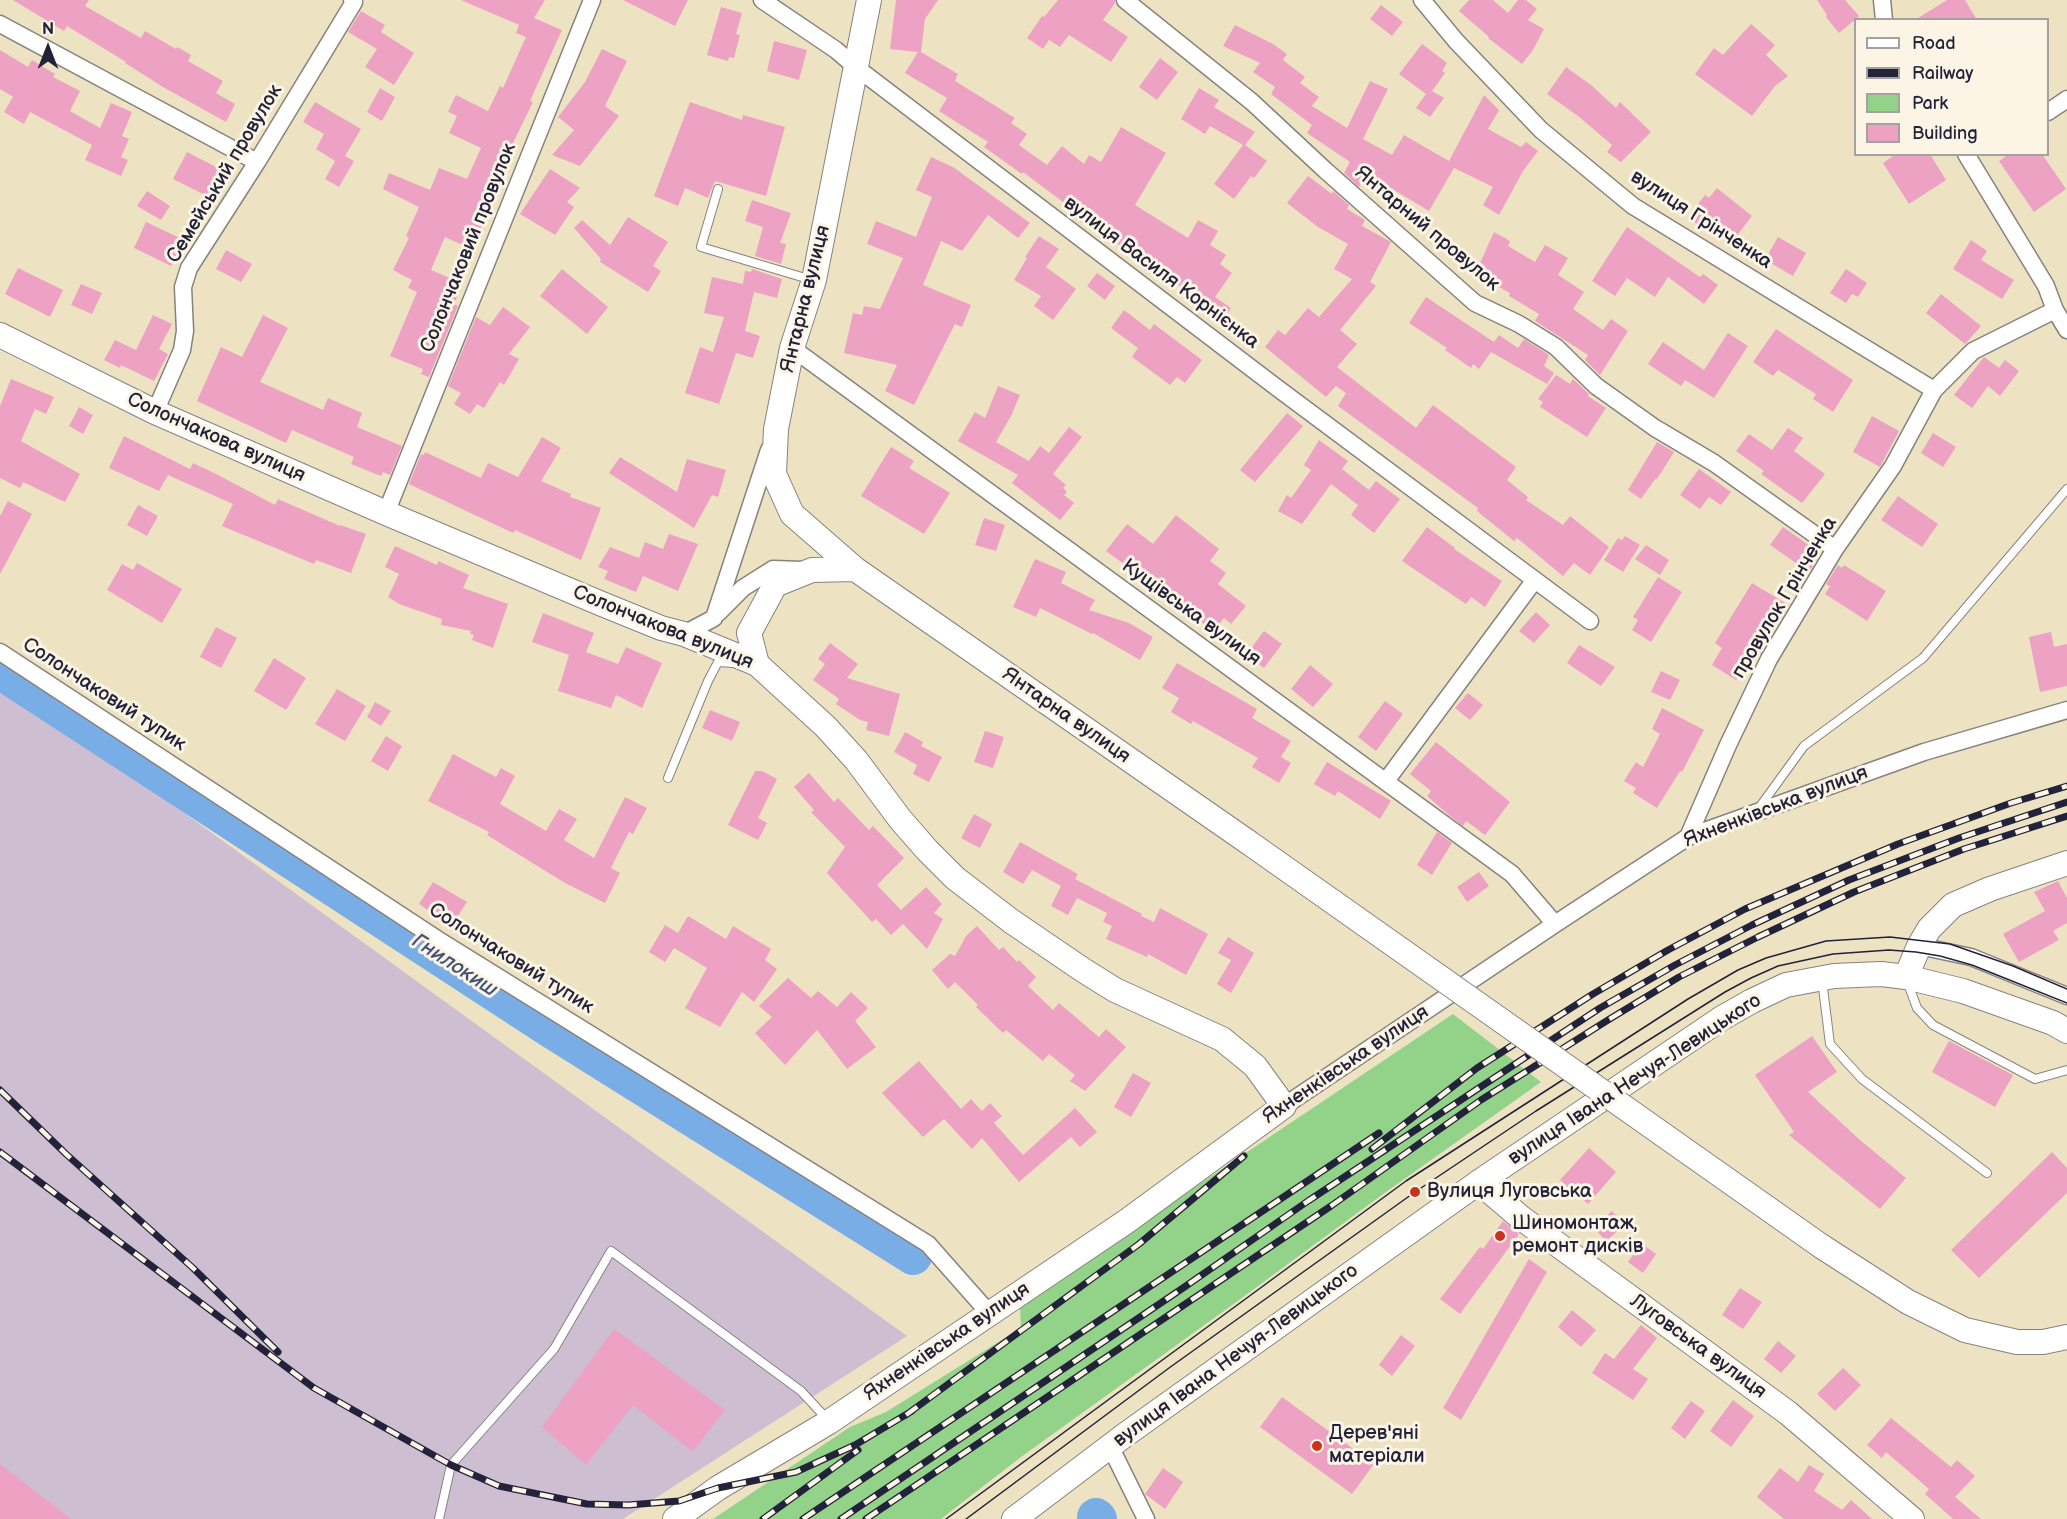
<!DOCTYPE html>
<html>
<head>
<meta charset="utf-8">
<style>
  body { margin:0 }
  #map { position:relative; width:2067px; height:1519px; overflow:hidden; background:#ede3c3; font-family:"Balsamiq Sans",sans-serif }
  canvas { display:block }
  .legend { position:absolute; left:1854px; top:18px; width:195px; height:138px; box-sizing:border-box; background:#fcf5e5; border:2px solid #a5a1a1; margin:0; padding:8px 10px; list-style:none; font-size:18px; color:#22223b }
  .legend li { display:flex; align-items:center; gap:12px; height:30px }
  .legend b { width:30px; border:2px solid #a5a1a1 }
  .north { position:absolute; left:18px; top:18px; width:60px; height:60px; -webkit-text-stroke:4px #fcf5e5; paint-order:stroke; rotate:0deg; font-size:16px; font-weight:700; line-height:24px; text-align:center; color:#22223b }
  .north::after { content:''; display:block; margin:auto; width:21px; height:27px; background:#22223b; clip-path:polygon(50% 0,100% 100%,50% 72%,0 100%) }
</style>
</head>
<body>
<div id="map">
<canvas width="2067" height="1519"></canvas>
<ul class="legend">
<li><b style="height:8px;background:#fff"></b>Road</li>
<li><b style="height:8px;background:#22223b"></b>Railway</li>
<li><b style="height:16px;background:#92d289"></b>Park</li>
<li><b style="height:16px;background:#eda2c4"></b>Building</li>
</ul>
<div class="north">N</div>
</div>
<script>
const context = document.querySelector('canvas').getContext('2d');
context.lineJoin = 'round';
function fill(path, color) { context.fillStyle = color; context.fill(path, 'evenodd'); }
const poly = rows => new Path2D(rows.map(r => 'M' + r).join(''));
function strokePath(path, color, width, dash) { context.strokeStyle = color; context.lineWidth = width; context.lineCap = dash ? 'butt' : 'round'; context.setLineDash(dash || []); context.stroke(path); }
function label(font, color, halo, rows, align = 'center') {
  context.font = font + ' "Balsamiq Sans",sans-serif'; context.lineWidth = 6; context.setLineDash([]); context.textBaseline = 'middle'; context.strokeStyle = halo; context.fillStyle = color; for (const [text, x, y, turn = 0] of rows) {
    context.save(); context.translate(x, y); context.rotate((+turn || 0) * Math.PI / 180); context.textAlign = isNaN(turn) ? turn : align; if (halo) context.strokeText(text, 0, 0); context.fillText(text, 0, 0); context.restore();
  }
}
fill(poly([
  [0,692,147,786,907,1336,623,1519,0,1519]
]), '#cebed1');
fill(poly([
  [1453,1014,1541,1082,1379,1197,1235,1303,1021,1457,941,1519,713,1519,850,1427,886,1412,1021,1328,1020,1308,1198,1185]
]), '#92d289');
strokePath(poly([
  [0,670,551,1029,913,1256],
  [1096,1517,1098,1519]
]), '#79ade6', 38);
fill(poly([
  [13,0,89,0,85,6,141,38,145,31,176,49,177,47,191,55,188,61,223,81,216,93,235,104,226,122,163,87,125,63,126,62,67,26,64,31],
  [461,0,545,0,534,18,562,30,530,101,533,102,489,192,495,196,471,249,445,237,431,270,459,282,454,294,458,295,454,304,458,306,429,377,421,374,423,369,390,356,417,292,408,288,412,280,393,270,409,238,406,236,419,207,383,189,389,173,430,190,439,168,467,179,481,148,449,133,457,116,448,112,456,95,488,111,500,86,503,88,526,37,516,33,519,25],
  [623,0,688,0,675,26],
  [896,0,938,0,925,19,921,52,958,74,955,81,1015,118,1011,123,1027,134,1019,145,1047,165,1062,146,1084,164,1089,155,1101,162,1121,127,1166,153,1135,205,1188,238,1198,220,1218,231,1210,245,1226,255,1220,264,1232,273,1215,297,1231,308,1222,322,1201,308,1205,303,1163,275,1160,280,1144,270,1149,263,1069,215,1071,208,1023,172,1022,174,984,147,988,142,939,111,947,98,905,73,918,52,890,49],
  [1058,0,1115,0,1115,3,1103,20,1128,37,1111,62,1069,35,1060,47,1049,40,1043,49,1027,38,1042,16,1044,17],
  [1469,0,1493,0,1508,13,1518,0,1526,0,1537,9,1528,20,1544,29,1533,50,1522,64,1488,38,1489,37,1459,11],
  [1817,0,1845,0,1859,16,1839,33,1826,17,1827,15],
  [1947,0,1965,0,1977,20,1915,20],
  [1381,5,1403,22,1392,36,1370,19],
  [721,7,742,13,736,34,740,35,734,58,729,57,728,61,707,55],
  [361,11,385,25,381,32,414,53,394,85,365,67,377,49,348,32],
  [1751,24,1775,45,1766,55,1788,76,1775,86,1752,116,1695,74,1714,48,1723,55],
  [1235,25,1273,44,1287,54,1283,60,1305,77,1300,83,1319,97,1312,106,1347,128,1370,81,1388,89,1363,139,1392,155,1404,135,1449,161,1484,95,1499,110,1488,129,1521,147,1526,142,1538,151,1523,171,1499,215,1483,205,1493,187,1454,168,1429,211,1367,174,1359,187,1344,173,1350,162,1307,133,1312,125,1271,94,1275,87,1253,72,1260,63,1223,46],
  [774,41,807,50,799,80,767,71],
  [1422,44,1447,63,1442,71,1445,73,1432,91,1444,98,1430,117,1416,108,1426,94,1399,74],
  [602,49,627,61,605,106,619,116,580,166,552,155,574,130,558,117,585,82],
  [0,50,28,67,32,60,55,74,53,77,80,91,70,111,100,128,111,103,132,112,122,136,129,139,121,157,128,160,121,176,85,160,92,145,30,112,24,124,4,112,13,97,0,89],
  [1160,58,1178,72,1157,100,1139,87],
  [1566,67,1591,85,1616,108,1620,102,1651,132,1621,162,1607,152,1612,145,1578,116,1547,94],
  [380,88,395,97,382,121,367,112],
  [1199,88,1219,100,1214,107,1255,132,1245,145,1267,161,1254,178,1251,176,1234,199,1214,184,1243,145,1210,126,1205,134,1181,119],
  [315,102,361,129,345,156,354,161,339,187,325,179,335,161,316,149,324,134,303,122],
  [690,102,742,120,743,115,785,127,766,196,715,181,708,198,685,188,678,206,654,196],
  [187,152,224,171,211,198,173,179],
  [1896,154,1930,154,1946,180,1909,204,1883,163],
  [2009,154,2042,154,2066,189,2034,212,1999,161],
  [931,157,953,167,1030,223,1018,238,988,215,962,251,941,241,923,285,971,305,962,327,955,324,914,405,885,391,897,365,844,353,853,313,862,315,864,306,880,309,903,258,867,244,876,221,916,237,932,197,916,190],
  [550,169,580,188,567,202,574,207,555,235,520,214],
  [1308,176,1332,194,1333,191,1349,205,1347,209,1365,220,1362,226,1391,242,1370,282,1376,286,1340,330,1357,344,1337,367,1416,428,1433,405,1516,467,1507,480,1528,497,1526,500,1563,525,1570,516,1609,547,1590,575,1574,563,1563,576,1517,538,1514,541,1477,511,1478,508,1338,406,1346,393,1336,386,1326,397,1265,347,1278,330,1285,335,1308,308,1319,317,1352,279,1334,269,1348,244,1318,227,1287,203],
  [1717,188,1752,216,1732,242,1707,223,1703,229,1688,217,1705,195,1709,198],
  [147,191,170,206,161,220,137,206],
  [752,200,791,213,780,243,786,244,781,264,755,256,763,227,745,221],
  [628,217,668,242,653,266,661,271,648,292,600,262,601,259,574,228,582,220,610,245],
  [146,222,184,240,171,266,134,248],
  [1627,227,1700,277,1703,274,1718,285,1704,304,1668,277,1655,297,1627,278,1615,296,1592,281],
  [1494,232,1510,241,1508,246,1535,262,1545,245,1568,258,1558,275,1584,292,1573,309,1603,330,1611,319,1628,331,1600,375,1585,360,1588,355,1535,321,1539,314,1509,296,1510,293,1475,274],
  [1039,236,1059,249,1046,267,1076,289,1053,320,1034,306,1041,296,1014,280,1027,258,1025,257],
  [1778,237,1806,253,1793,276,1765,260],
  [1971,240,1987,251,1981,260,2014,280,2002,299,1953,269],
  [226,250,252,264,241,282,216,269],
  [18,268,63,290,50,317,5,294],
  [562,269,608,307,587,334,540,296],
  [752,269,782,279,777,298,754,292,745,331,760,336,753,358,736,353,719,404,685,393,700,347,713,352,724,317,704,313,712,277,743,284,745,271,751,272],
  [1846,269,1867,283,1858,297,1852,294,1846,303,1830,293],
  [1097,273,1115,286,1105,300,1087,286],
  [81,284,102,293,92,314,71,305],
  [1941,294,1981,326,1965,344,1926,313],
  [1426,297,1494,342,1499,335,1518,348,1524,339,1549,355,1544,366,1554,373,1547,384,1491,352,1479,369,1473,364,1471,368,1445,350,1447,348,1409,323],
  [503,307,530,327,509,354,519,359,504,385,500,382,484,408,477,404,470,414,454,404,461,393,448,386,476,317,490,325],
  [1124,310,1150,330,1154,324,1202,360,1185,383,1177,377,1170,385,1132,357,1138,348,1111,328],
  [153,315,172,324,159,349,168,354,154,381,121,365,120,368,104,360,115,340,136,350],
  [263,315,288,328,260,382,323,410,328,398,362,413,357,427,402,446,390,475,383,472,381,476,351,464,354,457,292,430,286,443,197,401,221,347,242,357],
  [1776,329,1853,380,1833,412,1813,399,1816,394,1778,370,1773,376,1753,362],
  [1728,333,1748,346,1714,398,1685,380,1681,386,1648,364,1663,342,1704,370],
  [1984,357,1999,368,2005,360,2019,371,2000,396,1988,386,1972,408,1954,395],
  [1556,375,1570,384,1573,379,1589,394,1588,396,1606,408,1587,437,1540,407,1543,402,1538,399],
  [11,379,54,397,46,414,35,409,21,441,80,474,65,502,23,482,20,488,0,478,0,406],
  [998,386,1020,395,1011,416,996,442,1029,461,1040,446,1049,453,1069,427,1082,437,1053,474,1066,485,1063,488,1067,492,1064,495,1074,503,1060,520,1012,483,1018,475,958,441,975,412,985,418],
  [79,407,93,415,83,434,69,426],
  [1287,413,1303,426,1255,482,1240,470],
  [1872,416,1899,431,1880,467,1853,452],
  [1788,428,1803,438,1794,451,1825,474,1802,503,1761,474,1764,471,1736,451,1749,434,1772,450],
  [1933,433,1956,447,1943,467,1921,453],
  [124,436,190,469,193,463,216,474,275,505,278,499,340,526,340,525,366,534,351,573,316,560,314,564,222,526,233,504,168,475,159,491,109,468],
  [542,437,561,448,541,481,571,494,570,497,601,508,581,560,515,530,513,533,409,484,421,454,424,455,425,452,481,478,488,463,518,477],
  [1319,440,1348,461,1342,469,1369,490,1376,481,1400,499,1374,533,1351,515,1358,505,1331,484,1302,524,1278,511,1287,495,1291,498,1311,470,1304,465],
  [1657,442,1674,452,1657,479,1656,478,1641,499,1628,490],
  [891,447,914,461,909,468,950,493,924,534,861,496],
  [620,457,677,492,687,459,726,470,718,497,712,495,694,528,609,473],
  [1699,469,1731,492,1721,505,1709,497,1700,509,1680,495],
  [1898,496,1938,524,1922,547,1881,520],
  [8,501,32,514,0,574,0,516],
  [138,505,158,516,147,536,127,525],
  [1176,515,1219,549,1210,561,1226,573,1218,584,1246,606,1231,624,1224,618,1213,632,1195,617,1192,622,1169,605,1173,600,1106,551,1127,524,1153,544],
  [984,518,1005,525,996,551,975,545],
  [1427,527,1455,548,1454,549,1502,581,1485,607,1471,597,1466,604,1402,561],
  [1783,527,1820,553,1809,572,1770,545],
  [669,534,698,544,678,591,643,576,636,592,604,579,608,571,598,567,610,547,639,558,645,542,663,549],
  [1625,536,1640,545,1623,572,1604,560,1618,538,1622,540],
  [1646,545,1669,560,1660,575,1635,559],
  [395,546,437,565,438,561,469,575,463,588,508,604,493,648,472,640,474,635,470,634,471,631,441,625,442,619,399,604,388,597,399,574,385,567],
  [1035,559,1066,572,1061,583,1095,600,1089,610,1129,623,1153,637,1140,660,1093,633,1092,634,1040,608,1036,617,1013,607],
  [137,563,182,589,162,623,107,590,122,564,133,570],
  [1838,565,1842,568,1844,565,1886,591,1867,621,1825,594,1830,586,1826,584],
  [1658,577,1682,592,1651,642,1632,630,1638,620,1633,617],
  [1752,583,1785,603,1765,635,1769,638,1760,654,1754,651,1736,680,1712,665,1722,648,1715,643],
  [1536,612,1550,625,1534,643,1519,631],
  [543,613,594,633,586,652,618,664,626,647,662,663,642,708,616,695,611,708,558,691,569,655,532,642],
  [216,627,237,638,221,668,200,657],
  [1264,631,1282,644,1264,668,1246,655],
  [2051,632,2054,647,2067,644,2067,686,2040,692,2029,637],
  [830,643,858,664,847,678,900,694,889,736,866,730,868,722,860,720,836,704,839,699,813,680,825,664,818,659],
  [1579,645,1615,667,1601,686,1567,663],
  [274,658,306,678,286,710,254,691],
  [1177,663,1257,709,1252,718,1291,741,1281,757,1291,763,1279,783,1252,767,1258,758,1193,721,1191,724,1171,712,1179,698,1162,688],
  [1310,665,1333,684,1313,707,1291,689],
  [1661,671,1680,680,1670,700,1651,692],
  [337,689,366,706,345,741,315,724],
  [1468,693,1483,705,1470,720,1455,708],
  [1385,701,1403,714,1376,751,1358,737],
  [375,702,391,711,381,726,367,717],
  [1662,708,1704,730,1682,772,1680,771,1657,808,1633,793,1636,788,1624,781,1636,762,1643,767,1660,734,1652,729],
  [710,710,740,722,732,741,702,728],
  [985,731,1004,737,993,768,974,762],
  [905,732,923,742,921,746,942,757,929,782,913,774,917,765,894,752],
  [386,736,402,746,388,771,371,761],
  [1436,742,1510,802,1485,835,1466,821,1463,826,1449,815,1427,796,1431,791,1410,774],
  [453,754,496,777,501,768,515,776,500,804,546,831,559,809,577,819,564,840,594,858,625,797,647,808,633,834,629,832,611,868,620,873,605,903,565,883,487,835,489,832,428,801],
  [1327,762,1391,801,1380,819,1338,791,1335,796,1314,784],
  [755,771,762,771,777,779,758,818,767,823,758,840,728,825],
  [809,773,834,802,838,798,869,830,873,826,904,858,877,885,901,910,926,887,942,904,934,913,943,919,927,949,903,924,891,935,876,919,872,922,827,873,845,847,811,812,814,810,794,787],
  [974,814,992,824,980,848,961,838],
  [1437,832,1452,843,1432,875,1417,865],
  [1020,842,1078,874,1075,879,1142,914,1141,916,1154,922,1160,908,1208,934,1186,975,1148,954,1147,957,1106,939,1112,926,1103,922,1107,913,1077,898,1068,915,1051,906,1061,886,1032,870,1023,884,1003,872],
  [1479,872,1489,886,1467,902,1457,887],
  [2058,881,2067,898,2067,923,2053,931,2059,940,2019,962,2003,934,2045,911,2034,892],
  [433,882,467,902,451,926,419,904],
  [688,916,726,939,733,926,771,949,765,960,777,969,754,1002,742,992,720,1027,685,1008,707,968,674,948,665,962,649,952,665,925,678,933],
  [977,926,999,950,1003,947,1017,962,1019,960,1036,977,1028,986,1053,1010,1059,1003,1099,1037,1106,1029,1126,1047,1085,1091,1070,1081,1075,1075,1049,1054,1043,1061,1006,1030,1003,1033,976,1007,978,1005,955,982,948,989,932,970,950,954,955,956,966,936],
  [1228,937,1254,953,1231,993,1217,984,1231,960,1218,953],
  [788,978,811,998,818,991,837,1007,851,992,868,1008,855,1021,876,1047,847,1069,817,1030,785,1065,755,1033,772,1017,759,1006],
  [1812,1036,1837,1072,1808,1092,1860,1140,1906,1178,1880,1209,1789,1135,1794,1132,1755,1075],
  [1949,1041,2013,1075,1995,1107,1932,1072],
  [919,1061,961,1109,971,1099,982,1111,990,1103,1002,1116,994,1123,1023,1155,1075,1108,1097,1132,1080,1147,1071,1137,1019,1182,982,1138,972,1149,944,1119,923,1137,882,1093],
  [1133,1073,1151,1083,1131,1117,1114,1107],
  [1589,1148,1616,1172,1588,1204,1560,1180],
  [2052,1152,2067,1168,2067,1193,1979,1278,1951,1250],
  [1612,1211,1621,1221,1621,1228,1606,1241,1593,1227],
  [1503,1221,1519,1234,1460,1314,1440,1299,1480,1247,1483,1249],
  [1641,1243,1656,1254,1643,1273,1628,1262],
  [1529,1259,1547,1272,1461,1420,1443,1408],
  [1740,1288,1762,1302,1743,1329,1722,1315],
  [1572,1310,1596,1330,1581,1347,1558,1327],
  [1641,1325,1657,1338,1633,1369,1648,1379,1633,1400,1592,1373,1605,1353,1614,1359],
  [614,1329,725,1410,693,1452,633,1405,586,1465,542,1427],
  [1401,1335,1415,1346,1392,1376,1379,1365],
  [1778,1341,1796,1356,1781,1373,1764,1359],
  [1843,1368,1861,1385,1835,1411,1817,1394],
  [1282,1397,1374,1464,1352,1494,1260,1427],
  [1733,1400,1754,1416,1731,1447,1710,1431],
  [1691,1401,1705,1411,1685,1439,1671,1428],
  [1891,1418,1951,1467,1957,1460,1975,1476,1955,1497,1981,1519,1953,1519,1925,1494,1929,1489,1886,1452,1882,1458,1867,1445],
  [0,1464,71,1519,0,1519],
  [1809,1465,1824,1474,1814,1491,1842,1510,1851,1500,1872,1519,1784,1519,1757,1497,1780,1468,1798,1482],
  [1163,1468,1183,1482,1165,1509,1145,1494]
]), '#eda2c4');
const lane = poly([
  [718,189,701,247,812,280],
  [668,778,708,681,718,662,733,663],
  [1759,808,1804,746,1923,658,2067,489],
  [1822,980,1830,1044,1862,1079,1987,1173],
  [1907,981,1917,1008,1933,1025,2035,1079,2067,1070],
  [439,1519,451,1465,554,1349,611,1251,801,1391,827,1419]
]);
const street = poly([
  [762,0,836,50,857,68,1276,387,1590,621],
  [1125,0,1252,102,1325,170,1475,303,1519,324,1556,347,1596,386,1655,428,1714,463,1835,549],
  [1422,0,1456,41,1541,130,1633,206,1934,390],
  [1882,0,1884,20],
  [0,24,257,162],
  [2048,112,2067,99],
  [2055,310,2067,330],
  [792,348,1512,874,1555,924],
  [155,412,182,350,185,331,183,287,189,268,257,162,354,2,352,0],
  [386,513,592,0],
  [718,613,743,588,773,569,802,570],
  [684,634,714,618,769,450],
  [0,652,437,939,928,1244,989,1313],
  [1386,781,1534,581],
  [1688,837,1728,745,1769,659,1835,549,1893,466,1934,390,1973,351,2055,310,2046,286,1966,154],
  [1919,946,1971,957,2067,996],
  [1284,1106,1555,924,1688,837,1924,752,2067,710],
  [1110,1446,1146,1519]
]);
const secondary = poly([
  [0,335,155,412,386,513,602,604,661,628,684,634,757,664,826,727,856,760,900,819,927,850,955,878,1011,921,1083,970,1115,990,1222,1039,1255,1066,1284,1106,1127,1221,829,1422,718,1488,675,1519],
  [855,569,1248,842],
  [757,664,749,633,775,585,812,570,855,569,792,514,774,474,776,429,792,348,814,280,869,0],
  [1906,977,1919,946,1929,929,1953,905,1990,889,2067,863],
  [1479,1182,1520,1217,1788,1413,1912,1519],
  [1821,1246,1908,1302,1965,1330,2017,1342,2043,1342,2067,1337],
  [1014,1519,1125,1435,1479,1182,1722,1018,1752,1001,1786,985,1834,976,1881,974,1906,977,1963,991,2053,1023,2067,1031]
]);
strokePath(lane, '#88827f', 10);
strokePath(street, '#88827f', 19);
strokePath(secondary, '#88827f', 26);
strokePath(lane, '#fff', 8);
strokePath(street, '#fff', 16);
strokePath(secondary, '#fff', 24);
strokePath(poly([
  [946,1519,1406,1181,1688,999,1738,970,1766,958,1826,941,1890,937,1950,944,2013,966,2067,989],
  [966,1519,1169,1368,1415,1192,1536,1111,1725,992,1751,978,1778,966,1833,954,1889,950,1916,952,1940,956,1972,965,2067,1003]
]), '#22223b', 1.5);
const rail = poly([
  [0,1090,66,1154,193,1268,278,1352],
  [1372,1149,1477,1068,1593,994,1668,950,1745,909,1898,844,2011,803,2067,786],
  [0,1152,314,1388,451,1465,499,1486,587,1504,628,1505,679,1501,718,1488,796,1472,855,1445,912,1411],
  [906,1415,1139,1244,1244,1156],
  [763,1519,858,1450],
  [803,1519,1379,1133],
  [841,1519,1183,1288,1308,1201,1600,1008,1675,965,1752,925,1849,880,1959,838,2067,802],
  [866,1519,1331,1206,1481,1100,1608,1020,1679,977,1758,937,1854,892,1964,849,2067,816]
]);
strokePath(rail, '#22223b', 7);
strokePath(rail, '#fcf5e5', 4.5, [14]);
const secondaryBridge = poly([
  [1248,842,1821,1246]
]);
strokePath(secondaryBridge, '#88827f', 26, []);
strokePath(secondaryBridge, '#fff', 24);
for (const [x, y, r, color] of [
  [1415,1192,6,"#c8321e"],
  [1500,1236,6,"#c8321e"],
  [1317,1446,6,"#c8321e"]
]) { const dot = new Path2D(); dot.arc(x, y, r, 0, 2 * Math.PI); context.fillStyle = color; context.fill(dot); strokePath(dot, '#fcf5e5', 2); }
label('20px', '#22223b', '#fcf5e5', [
  ["Семейський провулок",225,174,-59],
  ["вулиця Грінченка",1701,220,33],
  ["Янтарний провулок",1427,229,40],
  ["Солончаковий провулок",469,248,-68],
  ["вулиця Василя Корнієнка",1161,273,37],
  ["Янтарна вулиця",806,299,-76],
  ["Солончакова вулиця",216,438,24],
  ["провулок Грінченка",1785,598,-59],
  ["Кущівська вулиця",1191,613,36],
  ["Солончакова вулиця",663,628,22],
  ["Солончаковий тупик",104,695,33],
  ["Янтарна вулиця",1066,716,35],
  ["Яхненківська вулиця",1776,807,-21],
  ["Солончаковий тупик",511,959,32],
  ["Яхненківська вулиця",1346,1065,-34],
  ["вулиця Івана Нечуя-Левицького",1635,1080,-33],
  ["Яхненківська вулиця",947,1342,-34],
  ["Луговська вулиця",1698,1347,36],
  ["вулиця Івана Нечуя-Левицького",1236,1356,-36]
]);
label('20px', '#22223b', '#fcf5e5', [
  ["Вулиця Луговська",1427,1192],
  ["Шиномонтаж,",1512,1224],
  ["ремонт дисків",1512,1247],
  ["Дерев'янi",1329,1434],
  ["матерiали",1329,1457]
], 'left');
label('italic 21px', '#405377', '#fcf5e5', [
  ["Гнилокиш",454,966,33]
]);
</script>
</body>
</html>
